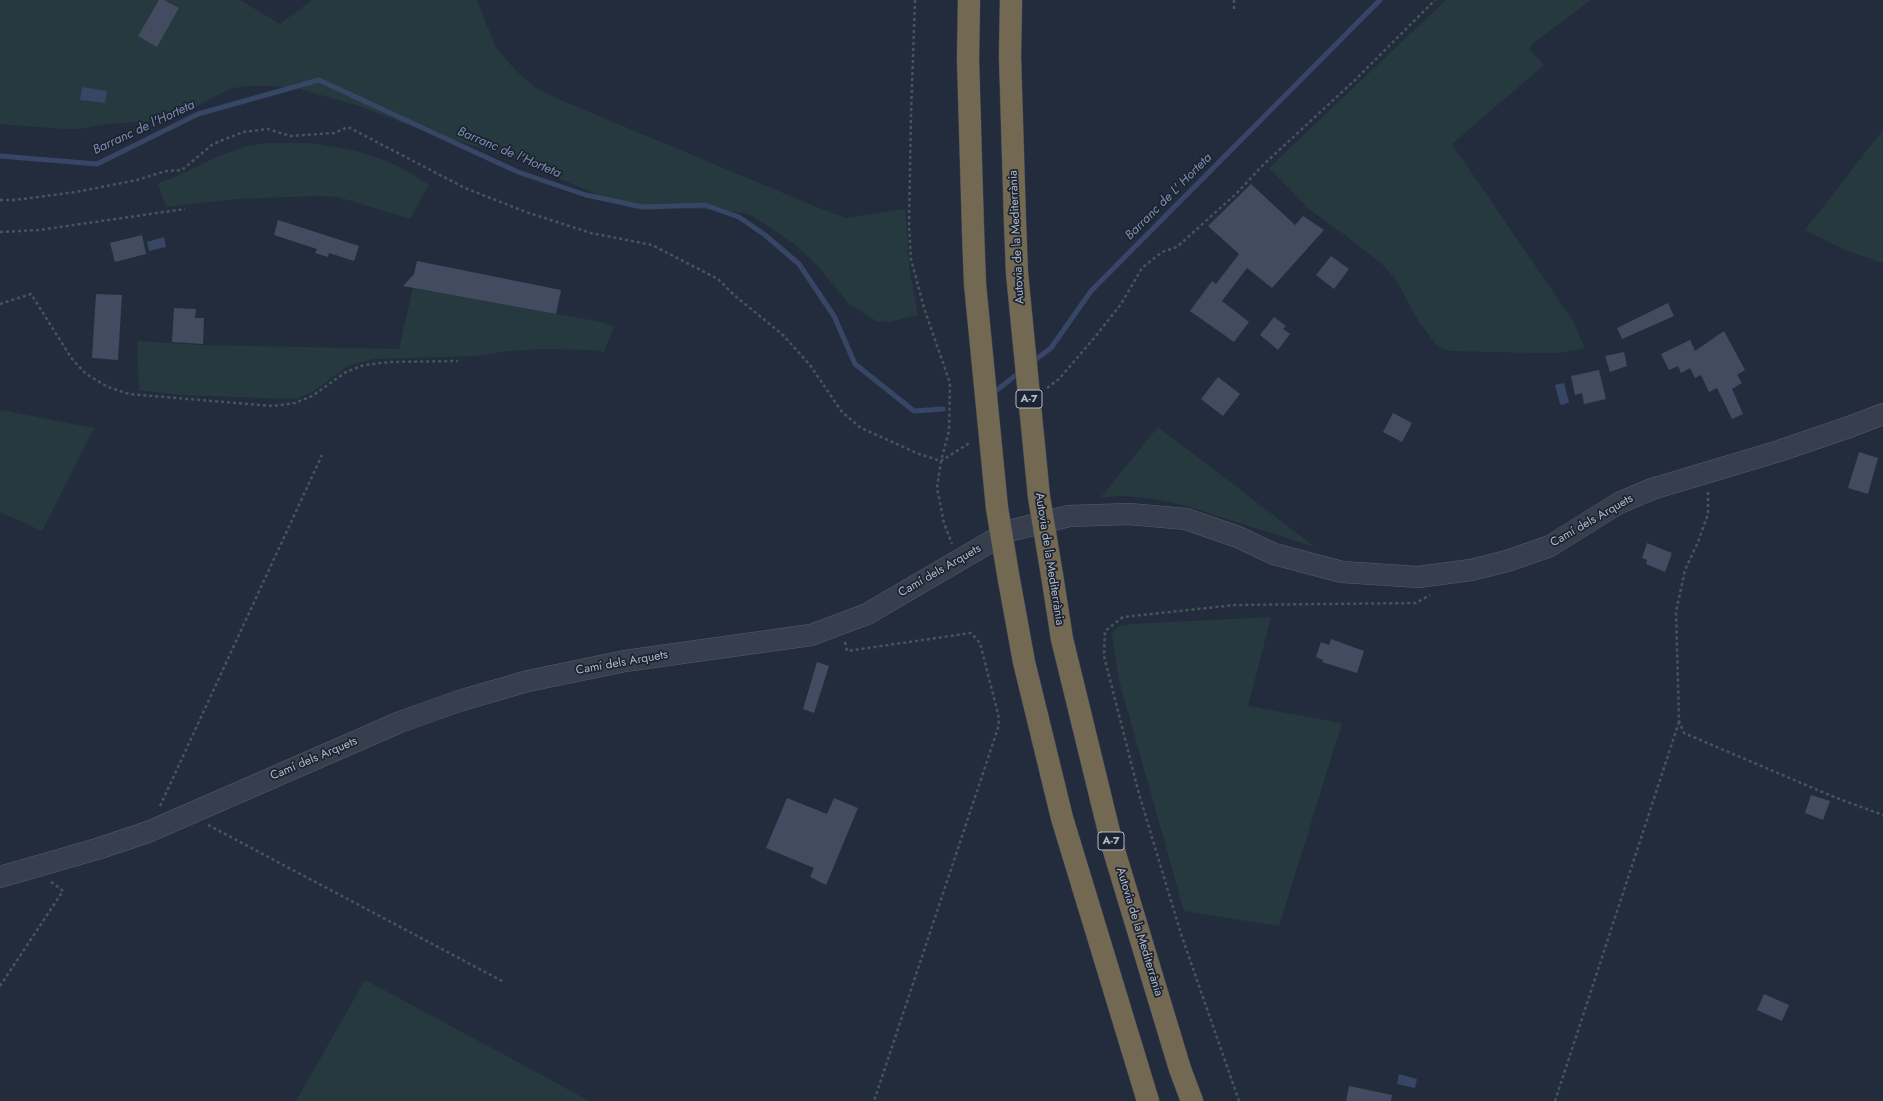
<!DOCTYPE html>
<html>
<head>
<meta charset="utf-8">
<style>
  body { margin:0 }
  canvas { display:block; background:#232c3d }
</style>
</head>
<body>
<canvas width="1883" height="1101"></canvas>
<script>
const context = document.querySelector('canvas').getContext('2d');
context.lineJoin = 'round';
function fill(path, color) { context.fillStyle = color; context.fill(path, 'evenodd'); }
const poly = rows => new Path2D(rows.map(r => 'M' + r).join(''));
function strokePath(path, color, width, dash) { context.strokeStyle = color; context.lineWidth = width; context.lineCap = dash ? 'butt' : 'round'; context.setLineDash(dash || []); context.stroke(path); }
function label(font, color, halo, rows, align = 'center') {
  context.font = font + ' Jost,sans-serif'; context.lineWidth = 3.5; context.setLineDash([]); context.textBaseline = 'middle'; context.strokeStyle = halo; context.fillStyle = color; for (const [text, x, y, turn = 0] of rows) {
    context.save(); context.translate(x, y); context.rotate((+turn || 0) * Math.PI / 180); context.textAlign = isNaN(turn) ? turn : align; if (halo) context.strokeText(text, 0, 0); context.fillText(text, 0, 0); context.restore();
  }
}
fill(poly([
  [0,0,240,0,280,24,312,0,477,0,495,46,515,70,536,88,556,98,814,206,846,218,905,209,910,272,918,315,890,322,877,321,871,318,848,303,818,266,797,246,754,217,744,213,723,210,670,208,651,210,637,209,622,205,546,173,534,166,528,158,524,160,516,159,411,126,359,106,300,89,271,86,246,86,229,89,180,115,166,120,108,124,80,129,63,129,0,124],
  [1446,0,1591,0,1531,45,1530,50,1544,65,1452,144,1573,321,1585,348,1559,353,1535,353,1451,351,1438,347,1419,322,1396,280,1384,266,1345,235,1309,209,1269,168],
  [1883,130,1883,263,1845,250,1805,230],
  [267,143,312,143,356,151,376,157,402,168,429,185,410,219,338,197,317,196,236,199,166,207,158,183,173,178,219,156,247,146],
  [413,288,601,322,614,327,604,352,590,350,545,349,507,351,479,356,374,359,354,364,345,368,314,391,298,398,289,399,182,395,139,390,137,341,200,345,399,349],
  [0,410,94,428,42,531,0,512],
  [1158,427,1315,547,1186,506,1155,499,1125,496,1101,497],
  [1271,617,1248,706,1342,723,1279,926,1184,911,1119,680,1112,635,1113,631,1120,626,1132,624],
  [365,980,501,1053,589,1101,296,1101]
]), '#25393e');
fill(poly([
  [82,87,107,91,105,103,80,100],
  [164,237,166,247,149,251,147,242],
  [1564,383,1569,402,1563,405,1560,404,1555,385],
  [1399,1074,1417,1079,1415,1088,1397,1084]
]), '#364664');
strokePath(poly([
  [0,156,97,164,198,114,319,80,518,172,586,195,643,207,705,205,739,217,765,235,799,264,834,316,855,364,914,411,943,409],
  [1031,363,1051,348,1091,291,1380,0],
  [992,394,1020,372]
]), '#364664', 5);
fill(poly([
  [159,0,164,0,179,8,157,47,138,36],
  [1251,184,1295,225,1303,216,1324,230,1272,288,1247,268,1222,301,1249,322,1234,342,1190,311,1212,281,1216,284,1239,254,1208,226],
  [278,220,359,246,354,261,329,253,328,257,315,253,317,249,274,235],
  [142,235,146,254,115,262,110,243],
  [1331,256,1349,269,1334,289,1316,275],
  [417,261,561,290,556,314,403,286,414,274],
  [96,294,122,295,118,360,92,358],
  [1668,303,1674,316,1622,339,1617,328],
  [174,308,196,309,195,318,204,318,203,344,172,342],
  [1274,317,1286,326,1283,329,1290,334,1278,350,1260,335],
  [1724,331,1745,370,1737,375,1742,383,1732,389,1743,414,1732,419,1717,388,1709,392,1701,375,1695,378,1690,368,1681,373,1678,366,1669,370,1661,354,1690,340,1695,351],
  [1624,352,1627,366,1610,372,1605,356],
  [1599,370,1606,399,1584,404,1582,393,1575,395,1571,376],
  [1218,377,1240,394,1223,416,1201,399],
  [1393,413,1412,423,1402,442,1383,432],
  [1859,452,1878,458,1868,494,1848,488],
  [1647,543,1672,553,1665,572,1646,564,1647,560,1642,558],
  [1331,639,1364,651,1357,673,1322,662,1323,660,1316,657,1321,642,1329,645],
  [817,662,829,666,814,713,803,709],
  [1811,795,1830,801,1823,820,1805,813],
  [787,798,827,814,834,798,858,808,826,885,810,877,814,868,766,848],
  [1764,994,1789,1005,1782,1021,1757,1010],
  [1349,1086,1392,1095,1391,1101,1346,1101]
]), '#424b5f');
const minor = poly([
  [0,877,97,849,148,832,400,722,459,701,528,681,625,661,811,635,867,614,1009,531,1069,516,1129,514,1186,519,1238,537,1274,554,1342,572,1418,577,1471,570,1507,561,1550,546,1619,503,1652,489,1779,451,1852,426,1883,414]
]);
const highway = poly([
  [969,0,968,59,973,230],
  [1011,0,1010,56,1015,222],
  [1052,575,1062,639,1112,844,1180,1069,1192,1101],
  [1009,580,1024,662,1062,818,1148,1101]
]);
strokePath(minor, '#555c6b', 22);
strokePath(highway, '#424958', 23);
strokePath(poly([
  [915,0,911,114,909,225,911,259,924,308,950,383,949,431,941,461,937,488,944,523,952,544],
  [1234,0,1234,11],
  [0,200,15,200,76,192,137,180,166,171,182,170,213,144,243,132,268,129,290,136,334,133,348,127,465,188,526,212,591,233,652,245,718,279,734,295,783,335,810,365,842,412,861,428,919,454,941,461,971,442],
  [0,232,39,230,185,209],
  [0,304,31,294,72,359,86,374,108,387,129,394,273,406,295,403,312,396,346,372,364,365,390,362,458,361],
  [1047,388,1059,379,1095,337,1121,304,1142,268,1162,252,1177,247,1238,192,1263,165,1355,80,1435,0],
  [1708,492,1708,514,1698,542,1685,570,1676,612,1679,721,1684,733,1834,797,1883,815],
  [845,642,847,651,971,633,980,643,999,718,998,728,874,1101],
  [160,806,322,455],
  [208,825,504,982],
  [0,986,63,891,50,881],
  [1239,1101,1181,934,1139,794,1104,656,1105,631,1123,617,1235,605,1416,603,1430,595],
  [1555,1101,1679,722]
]), '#43565b', 2.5, [3, 3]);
strokePath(minor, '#373e4d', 21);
strokePath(highway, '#736953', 22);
const highwayBridge = poly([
  [1015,222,1017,273,1039,497,1052,575],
  [973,230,975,284,997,508,1009,580]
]);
strokePath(highwayBridge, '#424958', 23, []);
strokePath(highwayBridge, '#736953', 22);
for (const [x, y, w] of [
  [1029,399,26],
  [1111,841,26]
]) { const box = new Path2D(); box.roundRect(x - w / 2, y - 9, w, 18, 3); context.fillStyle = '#1c2331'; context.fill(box); strokePath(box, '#b2b9c8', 1); }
label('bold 11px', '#b2b9c8', null, [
  ["A-7",1029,399],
  ["A-7",1111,841]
]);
label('12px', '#b2b9c8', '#1c2331', [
  ["Autovia de la Mediterrània",1017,237,-93],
  ["Camí dels Arquets",1592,521,-30],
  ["Autovia de la Mediterrània",1049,559,81],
  ["Camí dels Arquets",940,571,-30],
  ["Camí dels Arquets",622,663,-10],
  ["Camí dels Arquets",314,759,-23],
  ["Autovia de la Mediterrània",1139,932,73]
]);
label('italic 13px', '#7a8db1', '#1c2331', [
  ["Barranc de l'Horteta",144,128,-25],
  ["Barranc de l'Horteta",509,153,23],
  ["Barranc de L' Horteta",1169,197,-45]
]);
</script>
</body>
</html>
